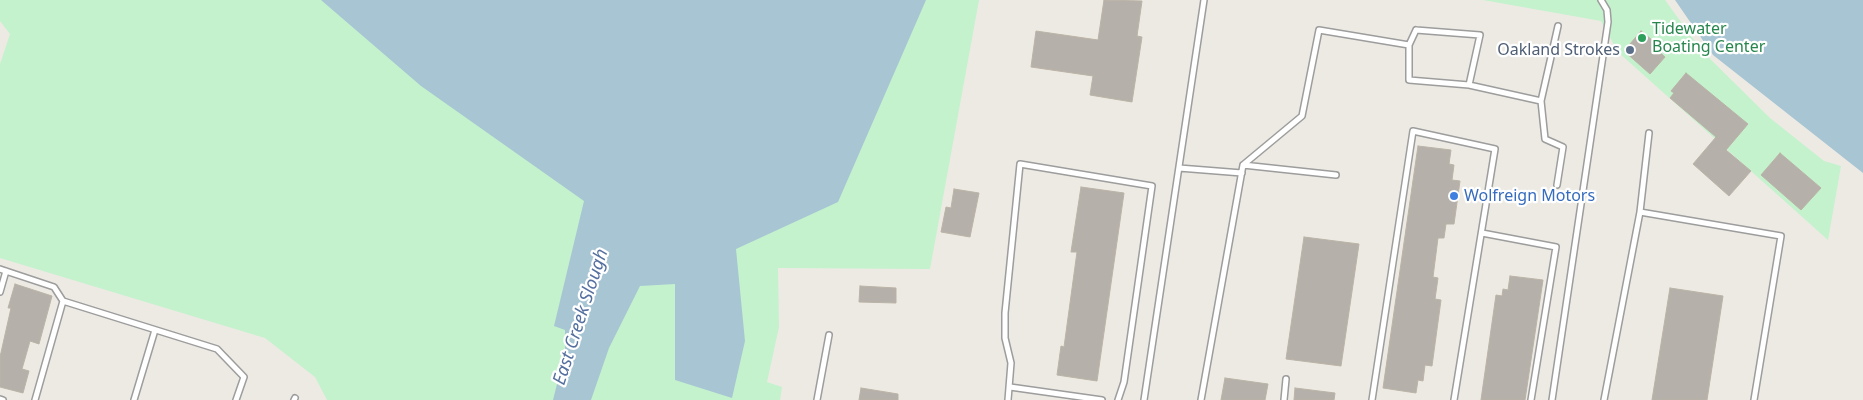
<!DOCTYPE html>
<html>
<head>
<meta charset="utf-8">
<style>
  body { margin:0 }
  canvas { display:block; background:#eceae3 }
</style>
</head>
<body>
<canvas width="1863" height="400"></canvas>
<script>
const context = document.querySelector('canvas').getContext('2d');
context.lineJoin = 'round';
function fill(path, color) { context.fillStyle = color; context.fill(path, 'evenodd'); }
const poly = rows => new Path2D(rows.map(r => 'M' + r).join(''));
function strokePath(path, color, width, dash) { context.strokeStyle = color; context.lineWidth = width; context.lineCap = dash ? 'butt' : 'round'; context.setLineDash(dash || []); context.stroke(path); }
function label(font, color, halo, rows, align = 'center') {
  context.font = font + ' "Noto Sans",sans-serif'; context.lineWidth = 4.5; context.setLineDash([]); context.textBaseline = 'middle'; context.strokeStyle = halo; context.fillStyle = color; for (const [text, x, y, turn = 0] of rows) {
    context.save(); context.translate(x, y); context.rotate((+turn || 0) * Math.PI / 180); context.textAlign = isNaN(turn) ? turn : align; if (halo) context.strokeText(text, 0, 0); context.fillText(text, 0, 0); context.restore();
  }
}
fill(poly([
  [0,0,979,0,930,269,778,268,779,327,767,382,782,387,780,400,327,400,315,377,265,338,0,258,0,64,10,34,0,21],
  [1483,0,1665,0,1702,51,1770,118,1824,161,1841,166,1828,240,1618,52,1601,21]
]), '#c4f2cd');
fill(poly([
  [321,0,926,0,838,202,736,249,745,341,732,398,675,380,675,284,640,286,609,348,591,400,553,400,565,352,565,330,554,326,584,201,421,86],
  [1675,0,1863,0,1863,173,1713,55]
]), '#a8c5d4');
const building = poly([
  [1104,0,1142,1,1137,36,1142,37,1132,102,1090,95,1093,76,1031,67,1036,31,1098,40,1104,0],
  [1641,31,1657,44,1654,47,1665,57,1650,74,1624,51,1641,31],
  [1686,73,1748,124,1726,150,1751,171,1729,196,1693,164,1716,137,1670,98,1674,93,1671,91,1686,73],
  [1418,146,1451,150,1449,164,1454,165,1452,180,1460,181,1454,224,1446,224,1444,238,1438,238,1433,277,1438,278,1435,299,1441,300,1432,366,1425,365,1423,381,1418,380,1416,393,1383,388,1418,146],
  [1780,153,1821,188,1801,210,1761,175,1780,153],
  [1081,187,1124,193,1097,381,1057,375,1061,346,1064,347,1077,252,1071,252,1081,187],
  [954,189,979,193,970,237,941,232,946,207,951,208,954,189],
  [1304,237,1359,244,1341,366,1286,359,1304,237],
  [1510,276,1543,280,1525,400,1481,400,1496,295,1502,296,1503,289,1508,290,1510,276],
  [15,284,52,296,39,344,30,341,22,369,29,371,23,393,0,387,0,357,11,308,8,308,15,284],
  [860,286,896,288,896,303,859,302,860,286],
  [1670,288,1723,296,1707,400,1652,400,1670,288],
  [1225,378,1268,384,1265,400,1221,400,1225,378],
  [861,388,898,394,898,400,859,400,861,388],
  [1295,388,1335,393,1334,400,1294,400,1295,388]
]);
fill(building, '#b5b0a9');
strokePath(building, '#bbb3a7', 1);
const service = poly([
  [1416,30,1480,35,1469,85,1409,80,1409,45,1416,30],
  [1469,85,1541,101,1558,26],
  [1541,101,1545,139,1563,147,1557,185],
  [1243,165,1336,175],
  [1179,168,1242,173],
  [1640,212,1649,133],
  [1482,233,1556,247,1531,400],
  [0,269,54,287,63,301,217,349,244,377,236,400],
  [0,292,6,271],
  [1010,387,1102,400],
  [0,399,3,400],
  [35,400,63,301],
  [134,400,155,330],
  [294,400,295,398],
  [817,400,829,335],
  [1008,400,1011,363,1005,338,1005,313,1020,164,1152,186,1124,382,1118,400],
  [1144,400,1204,0],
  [1201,400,1243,165,1302,116,1319,30,1409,45],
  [1284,400,1286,379],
  [1372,400,1413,131,1495,149,1454,400],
  [1552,400,1608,22,1607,10,1601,0],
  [1604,400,1640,212,1781,236,1754,400]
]);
strokePath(service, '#9d9d9d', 8);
strokePath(service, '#fff', 5);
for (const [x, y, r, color] of [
  [1642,38,5,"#2e9e5b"],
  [1630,50,5,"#5c6f8a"],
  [1454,196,5,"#3f7fe0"]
]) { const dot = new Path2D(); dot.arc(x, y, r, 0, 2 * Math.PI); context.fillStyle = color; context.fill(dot); strokePath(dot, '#fff', 2); }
label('16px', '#27864d', '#fff', [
  ["Tidewater",1652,29],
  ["Boating Center",1652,47]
], 'left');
label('16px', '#4e5e75', '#fff', [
  ["Oakland Strokes",1620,50]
], 'right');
label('16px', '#366cbe', '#fff', [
  ["Wolfreign Motors",1464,196]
], 'left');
label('italic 18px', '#55709f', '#fff', [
  ["East Creek Slough",581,317,-72]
]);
</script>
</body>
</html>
